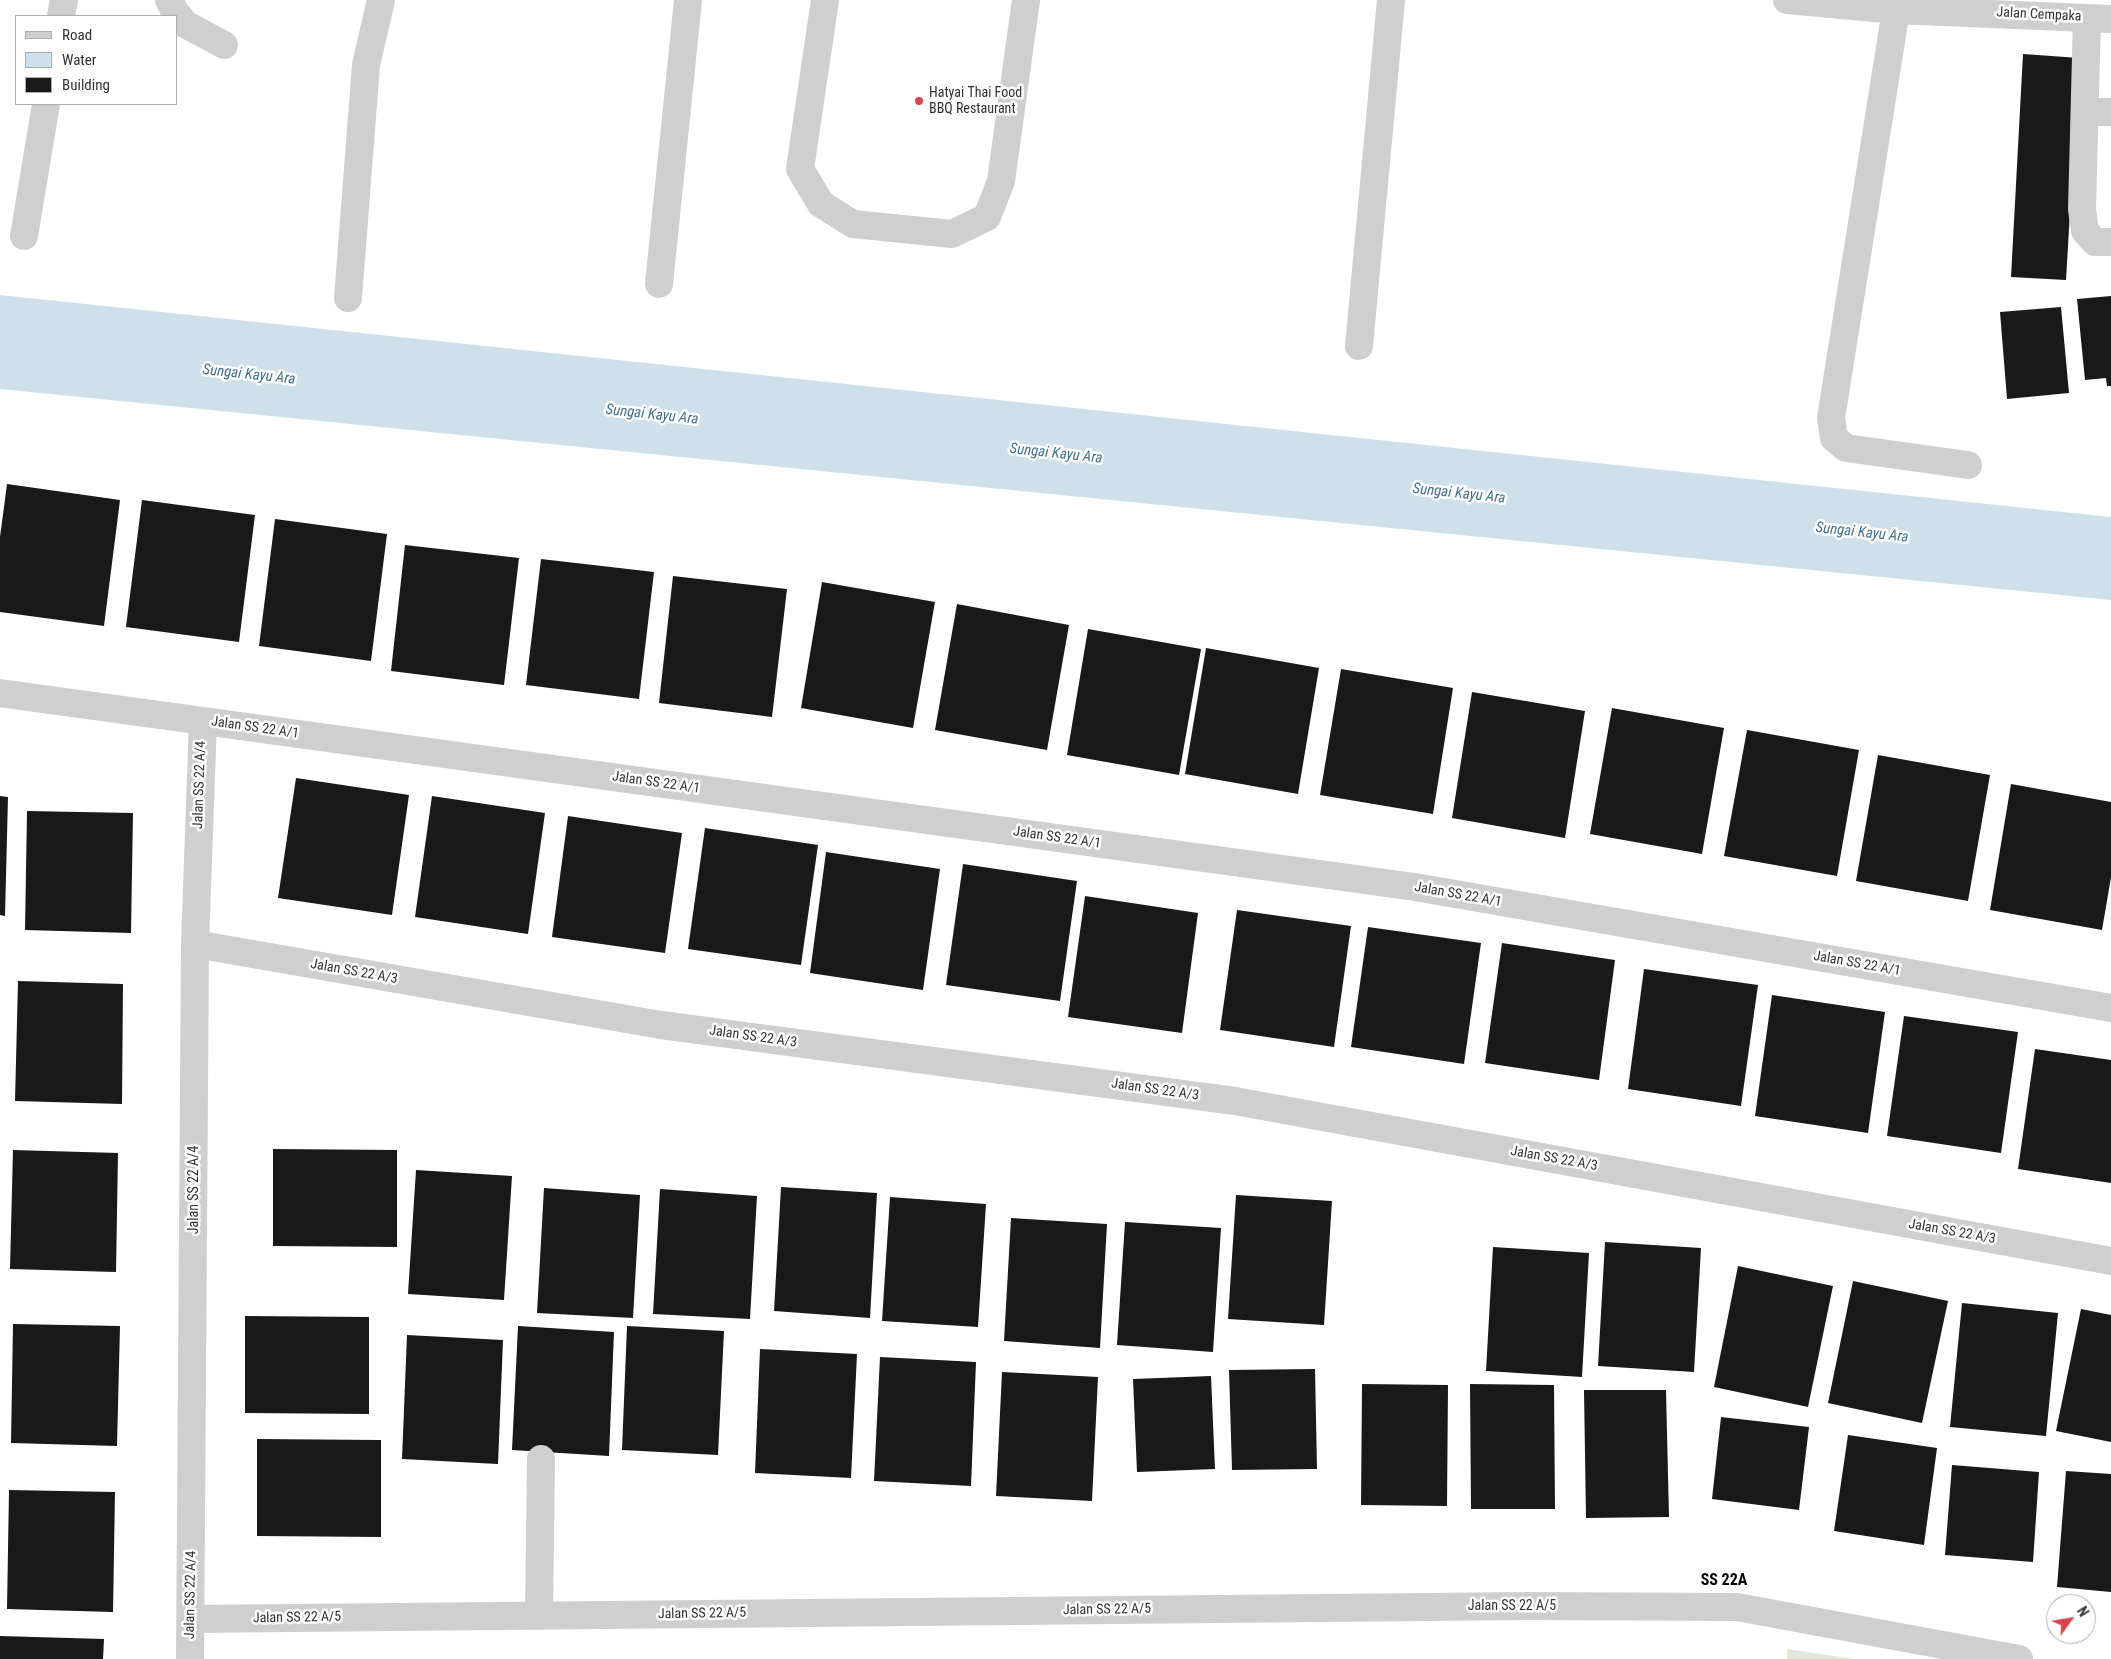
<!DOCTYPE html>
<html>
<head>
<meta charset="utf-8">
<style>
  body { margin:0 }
  #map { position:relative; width:2111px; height:1659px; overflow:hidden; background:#fff; font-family:"Roboto Condensed",sans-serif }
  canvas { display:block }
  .legend { position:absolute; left:15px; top:15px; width:162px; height:90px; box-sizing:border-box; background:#fff; border:1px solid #adadad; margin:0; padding:6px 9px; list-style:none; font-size:15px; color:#323232 }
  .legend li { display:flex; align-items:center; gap:10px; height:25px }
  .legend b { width:25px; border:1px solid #adadad }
  .north { position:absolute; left:2046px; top:1594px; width:50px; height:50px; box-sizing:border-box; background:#fff; border:1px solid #adadad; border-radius:50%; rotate:58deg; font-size:14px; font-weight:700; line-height:20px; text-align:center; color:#323232 }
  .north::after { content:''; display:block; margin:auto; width:18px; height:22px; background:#d9434b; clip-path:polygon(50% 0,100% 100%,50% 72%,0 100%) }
</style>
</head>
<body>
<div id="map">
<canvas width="2111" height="1659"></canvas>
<ul class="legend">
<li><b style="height:6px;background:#cfcfcf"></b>Road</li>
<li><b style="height:14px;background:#d0e0eb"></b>Water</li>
<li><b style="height:14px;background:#191919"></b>Building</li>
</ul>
<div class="north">N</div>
</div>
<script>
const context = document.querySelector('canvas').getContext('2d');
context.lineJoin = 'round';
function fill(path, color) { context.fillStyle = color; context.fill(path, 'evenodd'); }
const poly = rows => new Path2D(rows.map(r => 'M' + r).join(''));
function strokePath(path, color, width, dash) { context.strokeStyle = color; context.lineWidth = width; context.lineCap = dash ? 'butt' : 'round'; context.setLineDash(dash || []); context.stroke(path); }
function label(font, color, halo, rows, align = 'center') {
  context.font = font + ' "Roboto Condensed",sans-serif'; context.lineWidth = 5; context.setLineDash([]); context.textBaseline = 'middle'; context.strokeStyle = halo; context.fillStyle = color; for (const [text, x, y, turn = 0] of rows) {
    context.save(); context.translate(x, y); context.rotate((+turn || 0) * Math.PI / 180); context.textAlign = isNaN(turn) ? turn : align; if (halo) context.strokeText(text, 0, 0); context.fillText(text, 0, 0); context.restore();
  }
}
fill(poly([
  [1787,1649,1855,1659,1787,1659]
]), '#e2e8dc');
fill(poly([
  [0,295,2111,517,2111,600,0,389]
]), '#d0e0eb');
fill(poly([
  [2023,54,2079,58,2066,280,2011,277],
  [2111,296,2111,386,2107,386,2106,378,2085,380,2077,299],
  [2061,307,2069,393,2007,399,2000,312],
  [7,484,120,500,104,626,0,612,0,537],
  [142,500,255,515,239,642,126,627],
  [275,519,387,534,371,661,259,646],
  [405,545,519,558,504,685,391,671],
  [541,559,654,572,639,699,526,685],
  [673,576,787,589,772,717,659,703],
  [822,582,935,602,913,728,801,708],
  [957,604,1069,625,1047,750,935,730],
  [1088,629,1201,649,1179,775,1067,755],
  [1206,648,1319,668,1298,794,1185,774],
  [1341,669,1453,688,1433,814,1320,795],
  [1472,692,1585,711,1565,838,1452,818],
  [1612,708,1724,728,1702,854,1590,834],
  [1747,730,1859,750,1837,876,1724,856],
  [1878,755,1990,775,1968,901,1856,881],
  [296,778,409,795,392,915,278,898],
  [2011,784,2111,802,2111,877,2102,930,1990,910],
  [0,796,8,797,5,916,0,915],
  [432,796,545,813,528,934,415,917],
  [27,811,133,813,131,933,25,930],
  [568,816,682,833,665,953,552,937],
  [705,828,818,845,801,965,688,949],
  [826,852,940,869,923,990,810,973],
  [963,864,1077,881,1060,1001,946,985],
  [1085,896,1198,913,1182,1033,1068,1017],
  [1237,910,1351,926,1334,1047,1220,1030],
  [1368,927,1481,943,1464,1064,1351,1047],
  [1502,943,1615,960,1599,1080,1485,1063],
  [1644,969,1758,985,1741,1106,1628,1089],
  [18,981,123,984,122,1104,15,1101],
  [1772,995,1885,1012,1868,1133,1755,1116],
  [1904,1016,2018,1032,2001,1153,1887,1136],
  [2035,1049,2111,1060,2111,1183,2018,1169],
  [273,1149,397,1150,397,1247,273,1246],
  [13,1150,118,1153,116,1272,10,1269],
  [416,1170,512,1176,504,1300,408,1294],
  [781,1187,877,1193,870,1318,774,1311],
  [544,1188,640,1195,633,1318,537,1313],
  [660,1189,757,1196,750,1319,653,1314],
  [1236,1195,1332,1201,1324,1325,1228,1319],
  [890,1197,986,1204,978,1327,882,1321],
  [1011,1218,1107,1224,1100,1348,1004,1341],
  [1125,1222,1221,1228,1213,1352,1117,1345],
  [1605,1242,1701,1248,1694,1372,1598,1366],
  [1493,1247,1589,1253,1582,1377,1486,1371],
  [1738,1266,1833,1286,1808,1407,1714,1387],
  [1853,1281,1948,1301,1922,1423,1828,1403],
  [1962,1303,2058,1313,2046,1436,1950,1427],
  [2081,1309,2111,1315,2111,1442,2056,1431],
  [245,1316,369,1317,369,1414,245,1413],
  [13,1324,120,1326,117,1446,11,1443],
  [518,1326,614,1332,609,1456,512,1450],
  [627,1326,724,1331,718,1455,622,1450],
  [407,1335,503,1340,498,1464,402,1459],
  [760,1349,857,1354,851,1478,755,1473],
  [880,1357,976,1362,971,1486,874,1481],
  [1315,1369,1317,1469,1232,1470,1229,1370],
  [1002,1372,1098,1377,1092,1501,996,1496],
  [1211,1376,1215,1469,1137,1472,1133,1379],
  [1362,1384,1448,1385,1447,1506,1361,1505],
  [1470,1384,1554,1385,1555,1509,1471,1509],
  [1584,1390,1666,1390,1669,1517,1586,1518],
  [1721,1417,1809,1427,1799,1510,1712,1499],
  [1848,1435,1937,1448,1924,1545,1834,1531],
  [257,1439,381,1440,381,1537,257,1536],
  [1952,1465,2039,1472,2033,1562,1945,1555],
  [2066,1471,2111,1474,2111,1592,2057,1587],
  [9,1490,115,1492,113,1612,7,1609],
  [0,1636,104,1639,103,1659,0,1659]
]), '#191919');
strokePath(poly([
  [169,0,175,12,185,24,224,45],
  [825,0,800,169,821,204,853,224,952,234,987,217,1001,181,1026,0],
  [1787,0,1896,10,2111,19],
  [1896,10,1831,418,1834,438,1846,448,1968,465],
  [61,16,64,0],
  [2087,18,2082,209,2085,231,2095,242,2111,242],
  [2085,112,2111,112],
  [24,236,46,104],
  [659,284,688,0],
  [348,298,366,65,381,0],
  [1359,346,1391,0],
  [0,693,1415,887,2111,1008],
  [195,944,661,1025,1235,1101,2111,1261],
  [539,1616,541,1459],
  [191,1619,1528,1606,1737,1607,2019,1659],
  [190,1659,195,944,203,721]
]), '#cfcfcf', 28);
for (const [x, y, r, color] of [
  [919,101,5,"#d9434b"]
]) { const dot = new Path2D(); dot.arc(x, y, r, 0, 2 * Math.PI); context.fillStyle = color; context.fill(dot); strokePath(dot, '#fff', 2); }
label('14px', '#323232', '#fff', [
  ["Jalan Cempaka",2039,15,3],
  ["Jalan SS 22 A/1",255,728,8],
  ["Jalan SS 22 A/1",656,783,8],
  ["Jalan SS 22 A/4",200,785,-88],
  ["Jalan SS 22 A/1",1057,838,8],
  ["Jalan SS 22 A/1",1458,895,10],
  ["Jalan SS 22 A/1",1857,964,10],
  ["Jalan SS 22 A/3",354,972,10],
  ["Jalan SS 22 A/3",753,1037,8],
  ["Jalan SS 22 A/3",1155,1090,8],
  ["Jalan SS 22 A/3",1554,1159,10],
  ["Jalan SS 22 A/4",194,1190,-90],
  ["Jalan SS 22 A/3",1952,1232,10],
  ["Jalan SS 22 A/4",191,1595,-89],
  ["Jalan SS 22 A/5",1512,1606],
  ["Jalan SS 22 A/5",1107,1610,-1],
  ["Jalan SS 22 A/5",702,1614,-1],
  ["Jalan SS 22 A/5",297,1618,-1]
]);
label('14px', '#323232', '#fff', [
  ["Hatyai Thai Food",929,93],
  ["BBQ Restaurant",929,109]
], 'left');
label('italic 15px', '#45708f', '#fff', [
  ["Sungai Kayu Ara",249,375,6],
  ["Sungai Kayu Ara",652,415,6],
  ["Sungai Kayu Ara",1056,454,6],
  ["Sungai Kayu Ara",1459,494,6],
  ["Sungai Kayu Ara",1862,533,6]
]);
label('bold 16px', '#000', '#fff', [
  ["SS 22A",1724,1581]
]);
</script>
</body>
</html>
